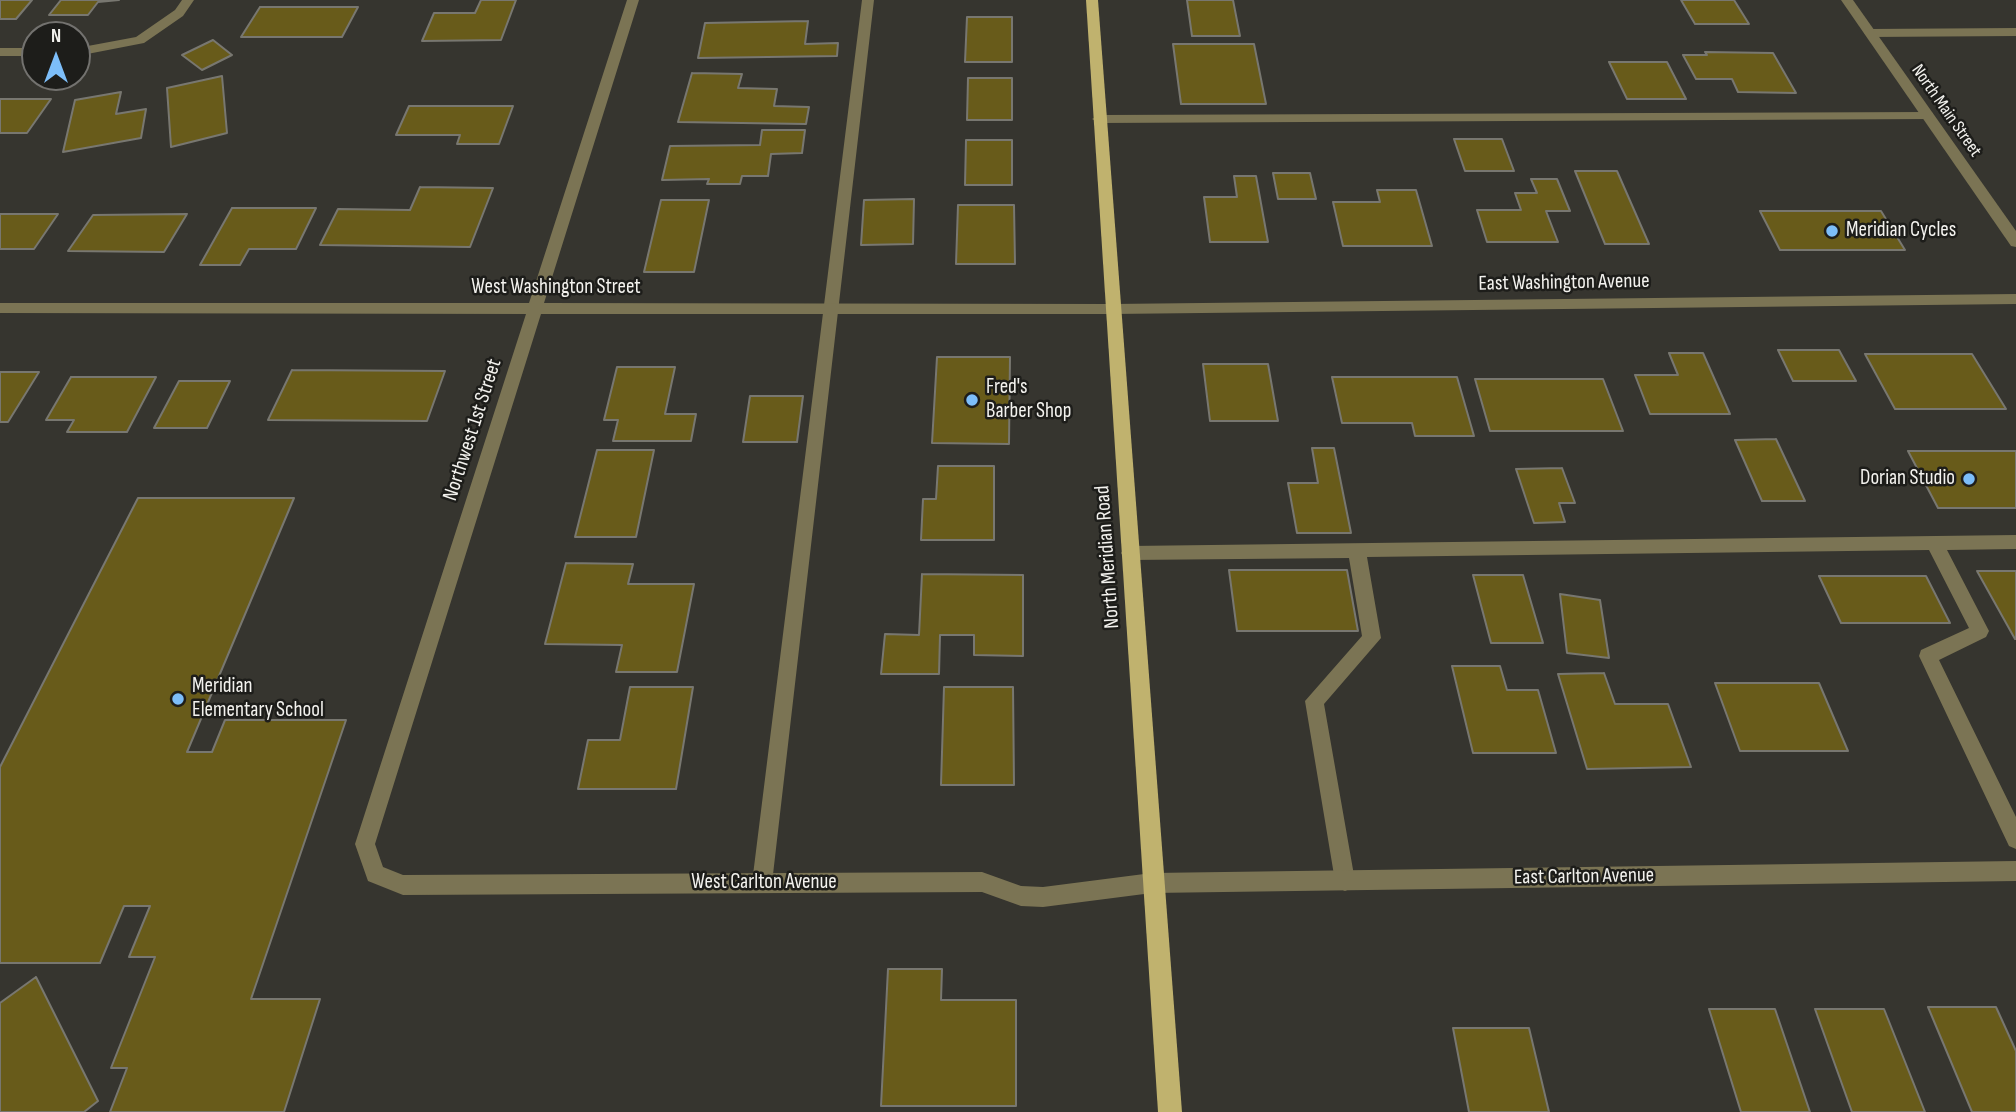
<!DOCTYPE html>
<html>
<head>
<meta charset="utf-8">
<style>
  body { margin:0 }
  #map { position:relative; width:2016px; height:1112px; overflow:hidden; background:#36352f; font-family:"Sofia Sans Condensed",sans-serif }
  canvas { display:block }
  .north { position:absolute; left:21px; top:21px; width:70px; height:70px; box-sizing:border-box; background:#1d1d1a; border:2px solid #73726f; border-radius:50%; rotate:0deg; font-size:19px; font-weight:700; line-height:28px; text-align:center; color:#f3f2ee }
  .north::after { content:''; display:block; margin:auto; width:24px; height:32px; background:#7dbef9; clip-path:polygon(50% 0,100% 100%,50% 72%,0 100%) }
</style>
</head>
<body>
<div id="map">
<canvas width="2016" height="1112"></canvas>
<div class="north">N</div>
</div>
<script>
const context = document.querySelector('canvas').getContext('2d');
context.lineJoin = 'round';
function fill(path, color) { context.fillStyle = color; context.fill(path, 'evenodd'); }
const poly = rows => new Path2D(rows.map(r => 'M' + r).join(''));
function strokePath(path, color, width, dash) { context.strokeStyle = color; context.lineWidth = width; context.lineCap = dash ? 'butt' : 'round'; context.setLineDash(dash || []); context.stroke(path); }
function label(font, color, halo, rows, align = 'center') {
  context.font = font + ' "Sofia Sans Condensed",sans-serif'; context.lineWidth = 5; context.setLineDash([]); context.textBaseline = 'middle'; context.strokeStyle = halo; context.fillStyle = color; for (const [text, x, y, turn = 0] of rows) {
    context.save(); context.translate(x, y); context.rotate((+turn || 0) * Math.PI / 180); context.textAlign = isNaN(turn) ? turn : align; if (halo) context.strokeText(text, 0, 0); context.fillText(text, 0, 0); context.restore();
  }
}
const building = poly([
  [0,0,32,0,16,19,0,19,0,0],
  [61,0,119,0,98,2,88,15,49,15,61,0],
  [481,0,516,0,501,40,422,41,434,13,475,13,481,0],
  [1187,0,1233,0,1240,36,1192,36,1187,0],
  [1681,0,1734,0,1749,24,1695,24,1681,0],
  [260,7,358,7,342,37,241,37,260,7],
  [967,17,1012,17,1012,62,965,62,967,17],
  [808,21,805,44,838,43,837,56,698,58,705,23,808,21],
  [213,40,232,55,202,70,182,55,213,40],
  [1173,44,1254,44,1266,104,1181,104,1173,44],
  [1705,52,1773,53,1796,93,1738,92,1732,79,1696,79,1683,55,1707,55,1705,52],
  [1609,62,1667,62,1686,99,1627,99,1609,62],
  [692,73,742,74,738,88,777,89,774,106,809,107,806,124,678,122,692,73],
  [222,76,227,133,171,147,167,88,222,76],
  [968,78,1012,78,1012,120,967,120,968,78],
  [121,92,116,114,146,109,141,138,63,152,75,100,121,92],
  [0,99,51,99,27,133,0,133,0,99],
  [409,106,513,106,499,144,457,144,460,135,396,135,409,106],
  [762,130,805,130,802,153,771,154,768,176,742,176,740,184,707,184,709,179,662,180,670,146,760,145,762,130],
  [1454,139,1502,139,1514,171,1465,171,1454,139],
  [966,140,1012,140,1012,185,965,185,966,140],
  [1575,171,1617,171,1649,244,1605,244,1575,171],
  [1273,173,1310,173,1316,199,1278,199,1273,173],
  [1234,176,1256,176,1268,242,1210,242,1204,197,1237,197,1234,176],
  [1531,179,1557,179,1570,211,1546,211,1558,242,1487,242,1477,210,1521,210,1515,193,1537,193,1531,179],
  [420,187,493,188,470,247,320,245,338,209,410,210,420,187],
  [1377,190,1416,190,1432,246,1343,246,1333,202,1380,202,1377,190],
  [914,199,913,244,861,245,864,200,914,199],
  [661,200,709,200,694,272,644,272,661,200],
  [958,205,1014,205,1015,264,956,264,958,205],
  [232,208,316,208,296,249,249,249,240,265,200,265,232,208],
  [1760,211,1881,211,1905,250,1780,250,1760,211],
  [0,214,58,214,34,249,0,249,0,214],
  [187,214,164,252,68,251,93,215,187,214],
  [1778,350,1839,350,1856,381,1793,381,1778,350],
  [1669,353,1703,353,1730,414,1650,414,1635,375,1678,375,1669,353],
  [1865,354,1972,354,2006,409,1895,409,1865,354],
  [937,357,1010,357,1009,444,932,443,937,357],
  [1203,364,1268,364,1278,421,1210,421,1203,364],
  [617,367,675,367,665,414,696,414,691,441,613,441,618,420,604,420,617,367],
  [292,370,445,371,427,421,268,420,292,370],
  [0,372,39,372,8,422,0,422,0,372],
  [71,377,156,377,127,432,67,432,74,420,46,420,71,377],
  [1332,377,1457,377,1474,436,1415,436,1412,423,1342,423,1332,377],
  [1475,379,1603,379,1623,431,1490,431,1475,379],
  [179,381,230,381,207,428,154,428,179,381],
  [750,396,803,396,797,442,743,442,750,396],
  [1776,439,1805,501,1762,501,1735,440,1776,439],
  [1312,448,1334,448,1351,533,1297,533,1288,483,1318,483,1312,448],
  [597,450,654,450,636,537,575,537,597,450],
  [1908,451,2016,451,2016,508,1938,508,1908,451],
  [938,466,994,466,994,540,921,540,923,499,936,499,938,466],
  [1562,468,1575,503,1559,503,1565,522,1534,523,1516,469,1562,468],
  [138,498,294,498,187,752,212,752,225,720,346,720,251,999,320,999,284,1112,110,1112,127,1068,111,1068,155,957,129,957,150,906,124,906,100,963,0,963,0,767,138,498],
  [566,563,633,564,628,584,694,584,677,672,616,672,622,645,545,644,566,563],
  [1229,570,1347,570,1358,631,1237,631,1229,570],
  [1977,571,2016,571,2016,639,2015,639,1977,571],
  [922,574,1023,575,1023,656,974,655,974,635,940,635,939,674,881,674,885,634,919,635,922,574],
  [1473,575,1523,575,1543,643,1491,643,1473,575],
  [1819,576,1926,576,1950,623,1841,623,1819,576],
  [1560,594,1600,600,1609,658,1567,653,1560,594],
  [1452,666,1500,666,1507,690,1538,690,1556,753,1473,753,1452,666],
  [1604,673,1615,704,1668,704,1691,767,1587,769,1558,674,1604,673],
  [1715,683,1819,683,1848,751,1740,751,1715,683],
  [630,687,693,687,676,789,578,789,588,740,620,740,630,687],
  [944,687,1013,687,1014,785,941,785,944,687],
  [888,969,942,969,941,1000,1016,1000,1016,1106,881,1106,888,969],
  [36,977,98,1101,84,1112,0,1112,0,1003,36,977],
  [1928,1007,1996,1007,2016,1051,2016,1112,1972,1112,1928,1007],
  [1709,1009,1775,1009,1810,1112,1741,1112,1709,1009],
  [1815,1009,1884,1009,1925,1112,1852,1112,1815,1009],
  [1453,1028,1529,1028,1549,1112,1469,1112,1453,1028]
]);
fill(building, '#685b1a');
strokePath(building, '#787770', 2);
fill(poly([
  [862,0,874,0,772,883,769,890,762,893,755,890,752,883,862,0],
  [2016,28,2016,36,1870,37,1864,33,1870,29,2016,28],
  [1928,112,1933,113,1933,119,1099,123,1092,119,1099,115,1928,112],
  [2016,535,2016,549,1947,550,1989,631,1986,637,1939,660,2016,817,2016,849,2009,846,1919,656,1921,650,1969,628,1929,550,1367,557,1381,638,1324,704,1355,881,1352,888,1345,891,1338,888,1335,881,1305,701,1362,636,1349,558,1130,560,1124,558,1121,553,1124,548,1130,546,2016,535]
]), '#7b7454');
fill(poly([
  [182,0,194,0,183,16,144,43,77,56,77,48,136,37,175,10,182,0],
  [627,0,639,0,544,303,1112,304,2016,294,2016,304,1112,314,541,314,375,844,383,867,403,875,982,872,1021,886,1043,887,1152,873,2016,861,2016,881,1152,893,1043,907,1021,906,982,892,403,895,368,881,355,844,526,314,0,313,0,303,529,303,627,0],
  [0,48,35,48,35,56,0,56,0,48]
]), '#7b7454');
fill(poly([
  [1841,0,1853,0,2016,231,2016,247,2011,246,1841,0]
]), '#7b7454');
fill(poly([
  [1086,0,1098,0,1182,1112,1158,1112,1086,0]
]), '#c0b26e');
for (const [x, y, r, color] of [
  [1832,231,7,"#7dbef9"],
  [972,400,7,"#7dbef9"],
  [1969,479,7,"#7dbef9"],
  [178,699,7,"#7dbef9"]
]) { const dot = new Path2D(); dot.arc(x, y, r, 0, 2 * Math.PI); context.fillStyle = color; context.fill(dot); strokePath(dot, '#1d1d1a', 2.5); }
label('18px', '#f3f2ee', '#1d1d1a', [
  ["North Main Street",1946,111,55]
]);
label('21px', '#f3f2ee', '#1d1d1a', [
  ["Meridian Cycles",1846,231],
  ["Fred's",986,388],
  ["Barber Shop",986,412],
  ["Dorian Studio",1955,479,"right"],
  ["Meridian",192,687],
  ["Elementary School",192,711]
], 'left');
label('21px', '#f3f2ee', '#1d1d1a', [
  ["East Washington Avenue",1564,283,-1],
  ["West Washington Street",556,288],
  ["Northwest 1st Street",473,430,-72],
  ["North Meridian Road",1108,557,-94],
  ["East Carlton Avenue",1584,877,-1],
  ["West Carlton Avenue",764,883]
]);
</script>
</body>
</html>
